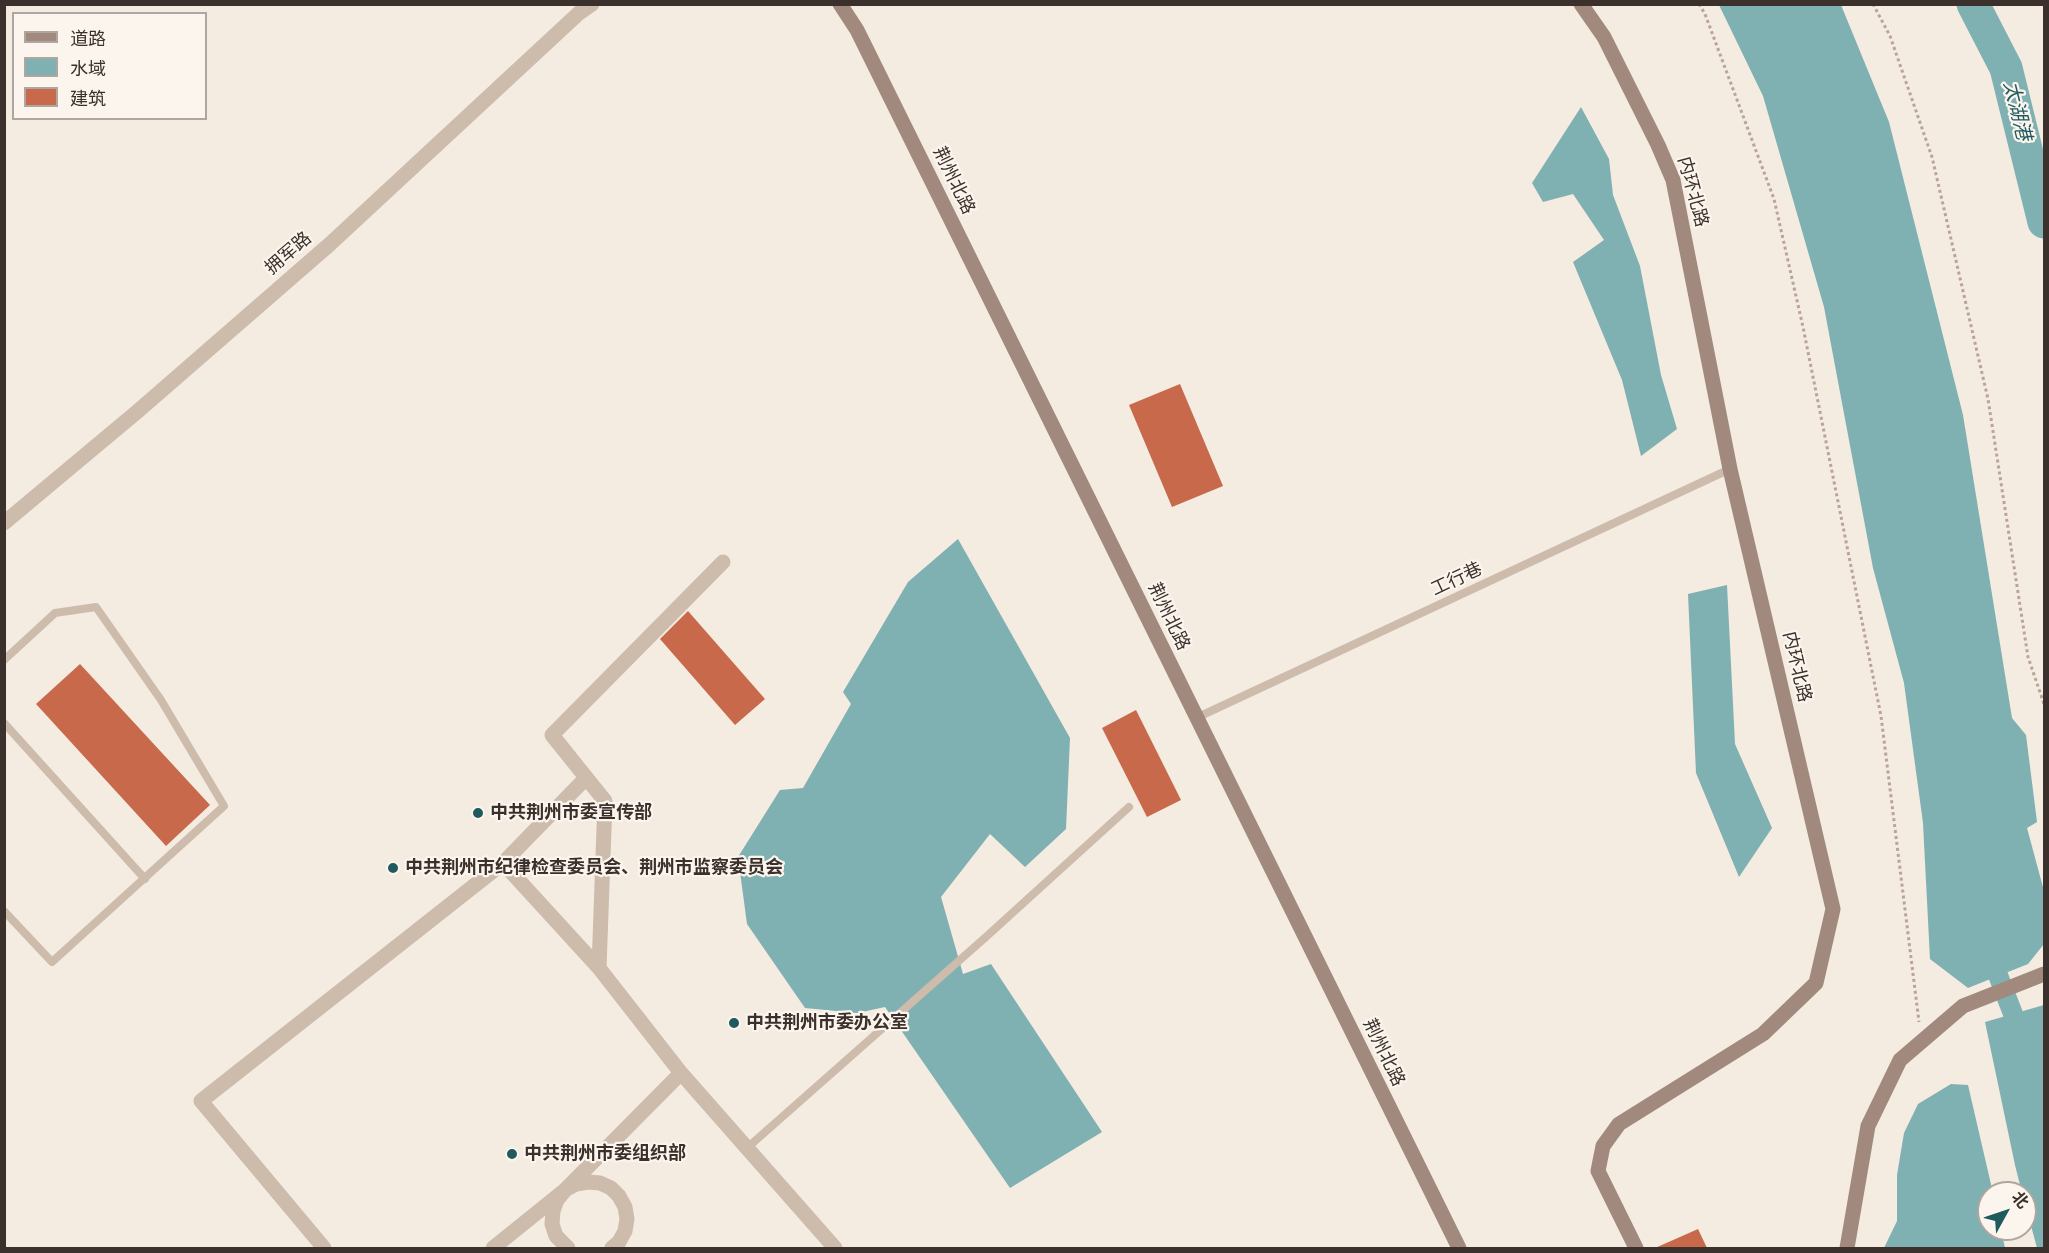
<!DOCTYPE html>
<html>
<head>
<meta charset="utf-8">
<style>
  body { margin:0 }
  #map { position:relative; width:2049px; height:1253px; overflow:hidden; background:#f4ebe1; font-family:"Sofia Sans Condensed","Noto Sans SC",sans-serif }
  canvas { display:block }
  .frame { position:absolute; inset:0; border:6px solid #3b302b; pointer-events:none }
  .legend { position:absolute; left:12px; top:12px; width:195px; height:108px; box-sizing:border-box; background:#fbf5ee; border:2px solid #aea6a0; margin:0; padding:8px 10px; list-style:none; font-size:18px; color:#3b302b }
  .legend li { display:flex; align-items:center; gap:12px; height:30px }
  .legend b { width:30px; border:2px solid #aea6a0 }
  .north { position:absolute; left:1977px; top:1181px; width:60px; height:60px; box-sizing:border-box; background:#fbf5ee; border:2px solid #aea6a0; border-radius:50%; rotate:50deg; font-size:16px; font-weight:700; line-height:24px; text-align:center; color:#3b302b }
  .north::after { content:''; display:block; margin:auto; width:21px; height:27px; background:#1f5a5e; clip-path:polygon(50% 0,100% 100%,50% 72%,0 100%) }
</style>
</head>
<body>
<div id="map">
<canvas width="2049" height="1253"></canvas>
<div class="frame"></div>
<ul class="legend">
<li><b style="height:8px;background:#a18a7d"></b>道路</li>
<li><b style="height:16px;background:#7fb0b2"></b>水域</li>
<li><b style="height:16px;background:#c8694b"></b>建筑</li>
</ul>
<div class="north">北</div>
</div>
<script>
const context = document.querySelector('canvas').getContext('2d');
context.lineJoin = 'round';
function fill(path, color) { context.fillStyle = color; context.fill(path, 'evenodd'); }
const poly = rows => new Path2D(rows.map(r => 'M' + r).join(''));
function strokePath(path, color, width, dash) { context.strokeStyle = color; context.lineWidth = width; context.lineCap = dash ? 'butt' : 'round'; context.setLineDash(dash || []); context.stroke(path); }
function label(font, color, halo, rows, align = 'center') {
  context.font = font + ' "Sofia Sans Condensed","Noto Sans SC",sans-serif'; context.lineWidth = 4.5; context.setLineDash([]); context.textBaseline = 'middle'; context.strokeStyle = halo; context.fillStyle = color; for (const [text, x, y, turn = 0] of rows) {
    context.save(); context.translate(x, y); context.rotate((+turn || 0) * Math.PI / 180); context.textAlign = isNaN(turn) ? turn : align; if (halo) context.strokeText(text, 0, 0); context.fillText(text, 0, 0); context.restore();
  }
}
fill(poly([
  [1719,5,1841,5,1889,122,1963,415,2012,718,2026,735,2037,822,2027,828,2044,891,2044,944,2028,964,1968,988,1930,959,1923,823,1904,683,1873,568,1824,307,1763,96],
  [1581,107,1609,159,1613,195,1640,266,1661,375,1677,429,1641,456,1622,380,1573,262,1604,240,1573,194,1543,202,1532,183],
  [958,539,1070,738,1066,829,1025,867,990,834,941,897,963,974,991,964,1102,1132,1010,1188,885,1007,857,1013,805,1008,747,924,738,857,780,790,803,788,851,704,843,692,908,582],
  [1727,585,1735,744,1772,828,1739,877,1696,773,1688,594],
  [2044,1005,2044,1248,2037,1248,2025,1203,2025,1193,2022,1193,2015,1165,1985,1022],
  [1951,1084,1968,1085,1993,1193,1989,1193,1989,1229,2001,1229,2005,1248,1884,1248,1897,1221,1897,1175,1904,1133,1918,1104]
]), '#7fb0b2');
strokePath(poly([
  [1989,952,2022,1037]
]), '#7fb0b2', 20);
strokePath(poly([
  [1973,4,2006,68,2044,222]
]), '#7fb0b2', 33);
fill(poly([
  [1180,384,1223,486,1172,507,1129,405],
  [688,611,765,699,735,725,660,639],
  [80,664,210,805,166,846,36,704],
  [1136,710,1181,800,1147,817,1102,728],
  [1698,1229,1707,1248,1655,1248,1689,1233]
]), '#c8694b');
strokePath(poly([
  [1699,4,1705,14,1774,199,1803,327,1881,716,1919,1022],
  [1873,4,1890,36,1932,157,1988,399,2028,657,2044,704]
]), '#b9a596', 3, [3, 3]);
strokePath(poly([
  [4,660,55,613,96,607,161,700,224,806,52,962,4,911],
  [1196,718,1730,469],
  [4,723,145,879],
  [747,1148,987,936,1129,807]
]), '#cdbbac', 8);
strokePath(poly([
  [4,523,138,411,330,244,579,13,592,4],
  [503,863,586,778],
  [599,968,605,801,552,735,723,562],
  [324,1248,201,1101,503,863,599,968,681,1073,835,1248],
  [493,1248,565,1190,681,1073],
  [568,1248,556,1236,552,1224,553,1211,557,1200,565,1190,576,1184,588,1182,600,1183,611,1188,619,1196,625,1207,627,1219,625,1231,619,1242,612,1248]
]), '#cdbbac', 15);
strokePath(poly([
  [840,4,857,30,1459,1248],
  [1581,4,1604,37,1658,145,1673,180,1730,469,1833,909,1816,983,1763,1034,1619,1124,1603,1146,1598,1171,1636,1248],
  [1847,1248,1868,1126,1900,1060,1963,1006,2044,974]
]), '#a18a7d', 15);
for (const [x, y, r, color] of [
  [478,813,6,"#1f5a5e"],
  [393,868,6,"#1f5a5e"],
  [734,1023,6,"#1f5a5e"],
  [512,1154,6,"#1f5a5e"]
]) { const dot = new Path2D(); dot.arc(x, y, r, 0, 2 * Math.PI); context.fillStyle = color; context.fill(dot); strokePath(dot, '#fbf5ee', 2); }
label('18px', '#3b302b', '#fbf5ee', [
  ["荆州北路",953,181,64],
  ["内环北路",1692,192,75],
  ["拥军路",289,254,-41],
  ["工行巷",1457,580,-25],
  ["荆州北路",1168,617,64],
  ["内环北路",1796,667,77],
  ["荆州北路",1383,1053,64]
]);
label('bold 18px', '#3b302b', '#fbf5ee', [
  ["中共荆州市委宣传部",490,813],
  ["中共荆州市纪律检查委员会、荆州市监察委员会",405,868],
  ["中共荆州市委办公室",746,1023],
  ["中共荆州市委组织部",524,1154]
], 'left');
label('italic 20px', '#1f5a5e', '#fbf5ee', [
  ["太湖港",2016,111,76]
]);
</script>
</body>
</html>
